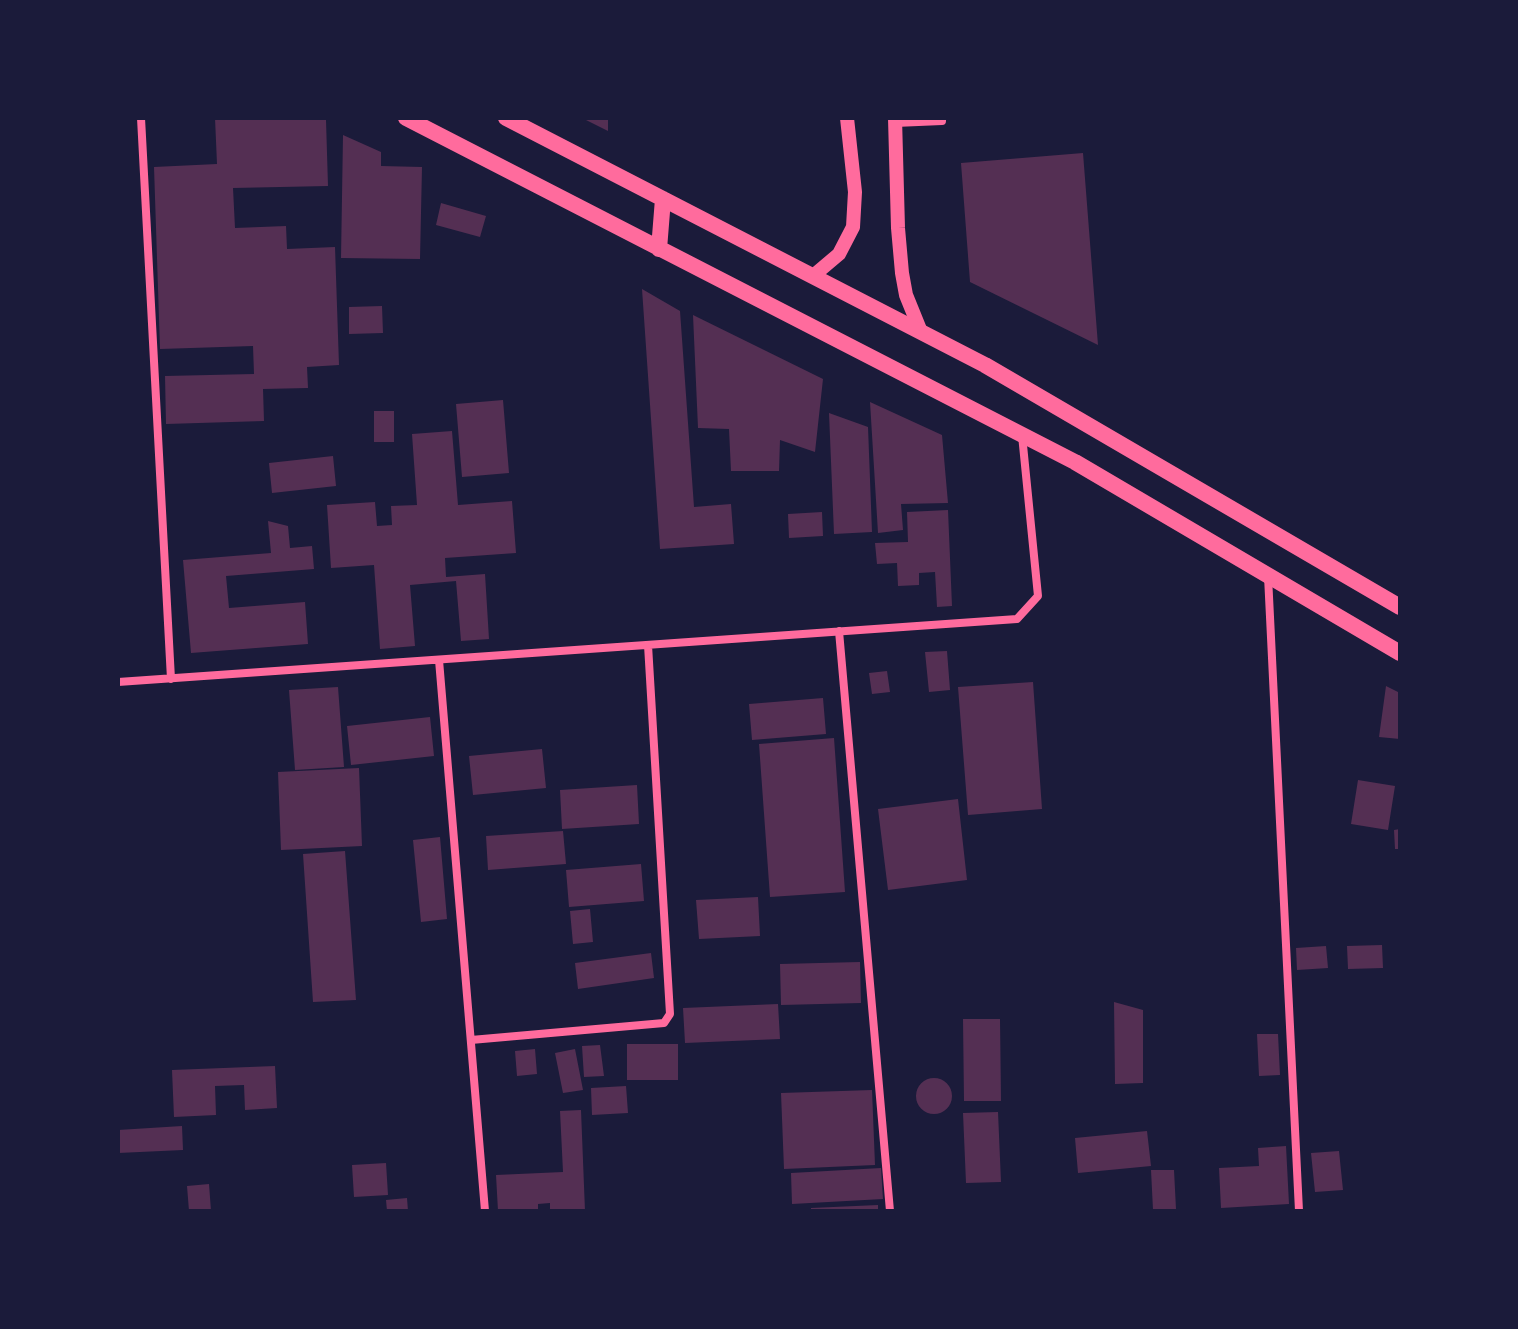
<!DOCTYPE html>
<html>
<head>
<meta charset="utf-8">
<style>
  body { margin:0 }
  #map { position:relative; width:1518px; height:1329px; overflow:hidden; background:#1b1b3a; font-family:"Sofia Sans Condensed",sans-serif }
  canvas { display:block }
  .frame { position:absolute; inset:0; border:120px solid #1b1b3a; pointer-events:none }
</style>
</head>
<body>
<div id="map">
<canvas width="1518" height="1329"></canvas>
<div class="frame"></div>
</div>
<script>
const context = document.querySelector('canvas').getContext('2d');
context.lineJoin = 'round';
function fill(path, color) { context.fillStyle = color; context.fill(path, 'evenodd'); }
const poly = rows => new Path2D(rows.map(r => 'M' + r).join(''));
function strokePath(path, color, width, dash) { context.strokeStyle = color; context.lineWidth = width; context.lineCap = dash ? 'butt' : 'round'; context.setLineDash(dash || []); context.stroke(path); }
fill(poly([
  [215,118,321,118,326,120,328,186,233,188,235,228,286,226,287,249,335,247,339,365,307,367,308,388,263,389,264,421,166,424,165,376,254,374,253,346,160,349,154,167,217,164],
  [582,118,608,118,608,131],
  [343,135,381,152,381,166,422,167,420,259,341,258],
  [1083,153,1098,345,970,282,961,163],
  [441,203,486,216,480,237,436,225],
  [642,289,680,311,694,507,731,504,734,544,660,549],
  [382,306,383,333,349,334,349,307],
  [693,315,823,379,815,452,780,440,779,471,731,471,729,429,698,428],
  [503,400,509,473,462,477,456,404],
  [870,402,942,435,948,503,901,504,903,530,878,533],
  [374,411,394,411,394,442,374,442],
  [829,413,868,427,872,532,834,534],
  [452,431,458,505,512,501,516,553,445,558,446,577,485,574,489,639,461,641,456,581,410,585,415,646,380,649,374,565,331,568,327,505,375,502,377,526,392,525,391,506,417,505,412,434],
  [333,456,336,486,272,493,269,463],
  [948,510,952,606,937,607,935,572,919,573,919,585,898,586,897,563,877,564,875,543,908,542,907,512],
  [822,512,823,536,789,538,788,514],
  [268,521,288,526,290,548,312,546,314,569,226,576,229,608,305,602,308,644,191,653,183,560,271,553],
  [947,651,950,690,929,692,925,652],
  [887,671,890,692,872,694,869,673],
  [1033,682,1042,809,968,815,958,687],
  [1386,686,1400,693,1400,739,1379,737],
  [338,687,344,767,295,770,289,690],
  [823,698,826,734,752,740,749,704],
  [430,717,434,756,351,765,347,726],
  [834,738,845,892,770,897,759,744],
  [542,749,546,788,473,795,469,756],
  [359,768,362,846,281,850,278,772],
  [1358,780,1395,786,1388,830,1351,824],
  [637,785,639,824,562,829,560,790],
  [958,799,967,880,888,890,878,809],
  [1400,829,1400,849,1395,849,1394,830],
  [563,831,566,864,488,870,486,836],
  [440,837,447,919,421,922,413,840],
  [345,851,356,1000,313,1002,303,854],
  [641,864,644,901,569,907,566,870],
  [758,897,760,936,699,939,696,900],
  [590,909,593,942,573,944,570,911],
  [1382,945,1383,968,1348,969,1347,946],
  [1326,946,1328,968,1297,970,1296,948],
  [651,953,654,978,578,989,575,963],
  [860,962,861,1003,781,1005,780,964],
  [1114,1002,1143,1010,1143,1083,1115,1084],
  [778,1004,780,1039,685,1043,683,1008],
  [963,1019,1000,1019,1001,1101,964,1101],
  [1257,1034,1278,1034,1280,1075,1259,1076],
  [627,1044,678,1044,678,1080,627,1080],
  [600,1045,604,1076,584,1077,582,1046],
  [535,1049,537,1074,517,1076,515,1051],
  [575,1049,583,1090,563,1093,555,1053],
  [275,1066,277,1108,245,1110,244,1085,215,1086,216,1115,174,1117,172,1070],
  '916 1096a18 18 0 1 1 36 0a18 18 0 1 1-36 0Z',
  [626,1086,628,1113,592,1115,591,1088],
  [872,1090,875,1165,784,1169,781,1093],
  [581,1110,585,1211,550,1211,550,1203,538,1204,538,1211,498,1211,496,1175,563,1172,560,1111],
  [998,1112,1001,1182,966,1183,963,1113],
  [182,1126,183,1150,118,1153,118,1130],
  [1147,1131,1151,1166,1078,1173,1075,1138],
  [1286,1146,1289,1204,1221,1208,1219,1168,1259,1166,1258,1148],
  [1339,1151,1343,1190,1315,1192,1311,1153],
  [386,1163,388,1195,354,1197,352,1165],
  [881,1168,883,1199,792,1204,791,1173],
  [1151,1170,1174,1170,1176,1209,1153,1210],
  [209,1184,211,1211,189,1211,187,1186],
  [407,1198,408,1211,387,1211,386,1200],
  [878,1205,878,1211,811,1211,811,1208]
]), '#542f53');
strokePath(poly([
  [141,118,171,679],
  [895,123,942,121,942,118],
  [1268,576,1299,1211],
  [839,631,890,1211],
  [439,660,485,1211],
  [118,682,1017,619,1038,596,1022,435],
  [471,1040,664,1023,670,1014,648,645]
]), '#ff6b9d', 8);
strokePath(poly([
  [895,118,898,228,902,273,906,295,921,332],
  [813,276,839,254,853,227,855,192,847,118]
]), '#ff6b9d', 14);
strokePath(poly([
  [406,118,1075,462,1400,653],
  [506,118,985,365,1400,607],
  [659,249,663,199]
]), '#ff6b9d', 16);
</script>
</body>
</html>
